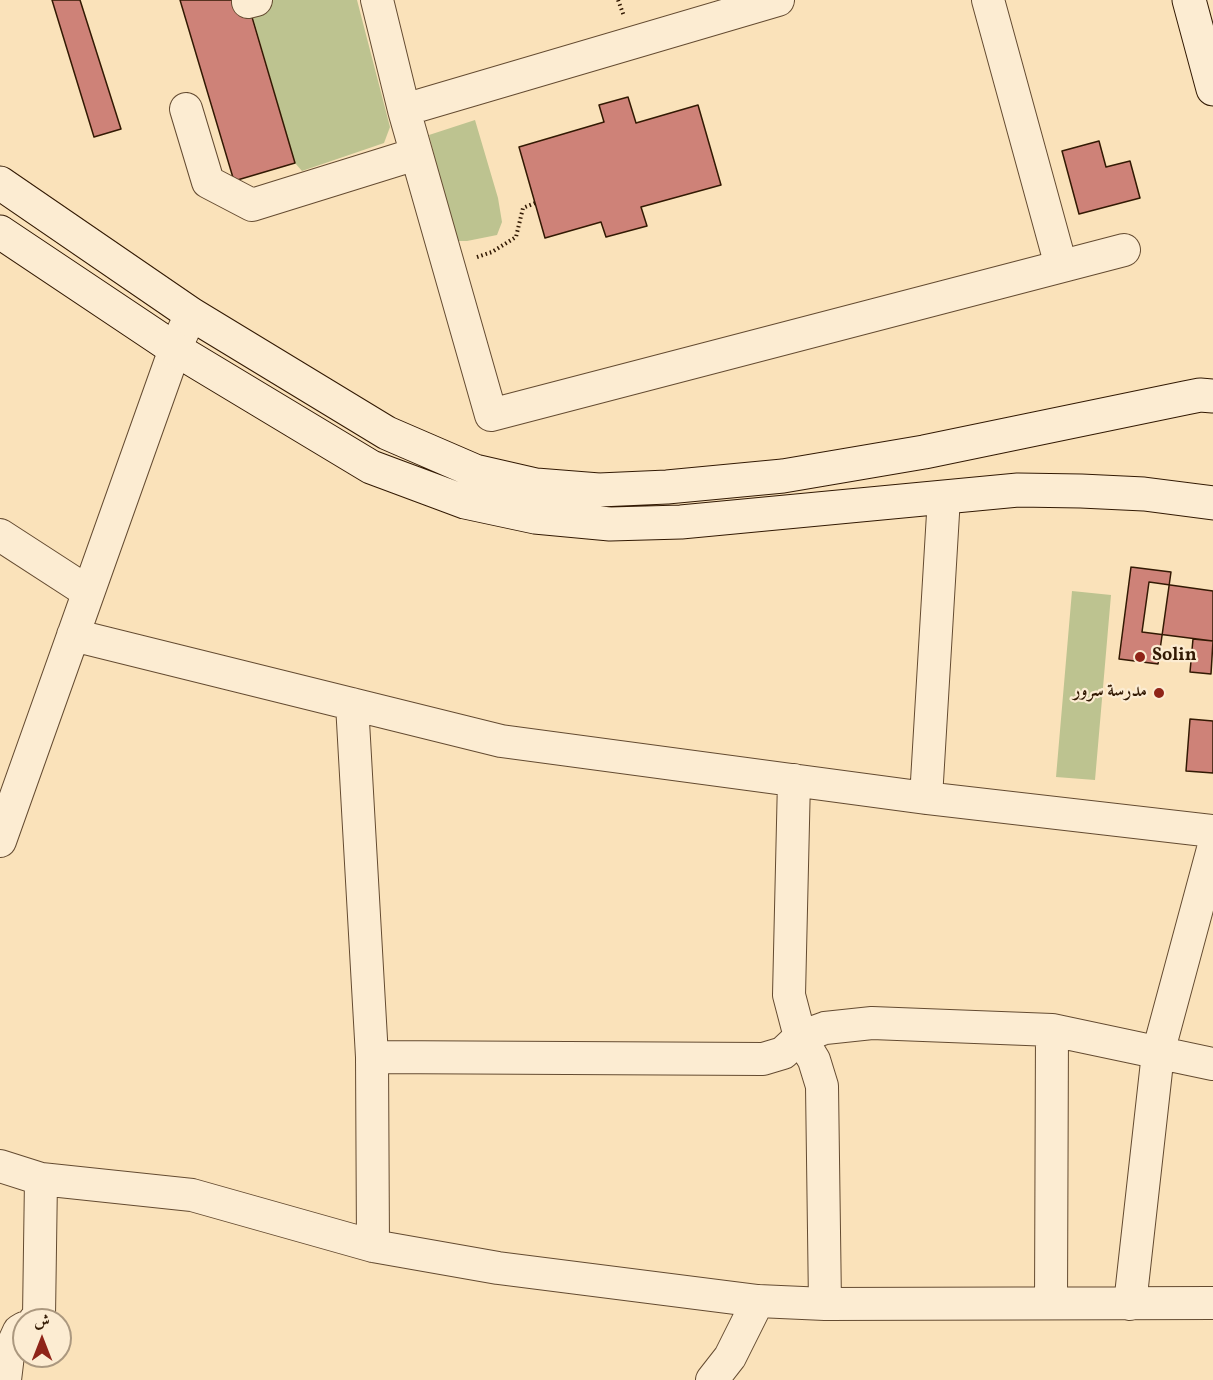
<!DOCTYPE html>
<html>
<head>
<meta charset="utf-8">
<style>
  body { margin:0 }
  #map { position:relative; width:1213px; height:1380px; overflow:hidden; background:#fae2ba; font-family:Vollkorn,Amiri,serif }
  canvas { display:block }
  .north { position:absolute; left:12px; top:1308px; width:60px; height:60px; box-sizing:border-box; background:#fcecd2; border:2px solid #ab987f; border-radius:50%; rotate:0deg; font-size:16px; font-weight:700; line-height:24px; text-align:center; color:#321903 }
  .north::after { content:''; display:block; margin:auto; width:21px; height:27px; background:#8f2418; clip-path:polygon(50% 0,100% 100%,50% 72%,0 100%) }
</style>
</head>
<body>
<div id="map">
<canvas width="1213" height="1380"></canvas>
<div class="north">ش</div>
</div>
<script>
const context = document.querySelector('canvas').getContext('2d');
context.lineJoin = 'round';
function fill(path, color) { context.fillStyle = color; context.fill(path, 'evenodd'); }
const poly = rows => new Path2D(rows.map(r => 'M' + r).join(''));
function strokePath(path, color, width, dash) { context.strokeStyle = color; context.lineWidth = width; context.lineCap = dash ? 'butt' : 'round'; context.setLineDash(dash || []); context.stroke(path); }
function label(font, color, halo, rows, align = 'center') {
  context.font = font + ' Vollkorn,Amiri,serif'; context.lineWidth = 4.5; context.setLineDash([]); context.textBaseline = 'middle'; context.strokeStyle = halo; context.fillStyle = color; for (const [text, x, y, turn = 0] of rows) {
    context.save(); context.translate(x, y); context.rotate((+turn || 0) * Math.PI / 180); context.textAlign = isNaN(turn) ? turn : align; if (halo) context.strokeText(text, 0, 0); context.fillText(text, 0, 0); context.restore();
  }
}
fill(poly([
  [248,0,357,0,390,127,384,143,302,171,295,163],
  [475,120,498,198,502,222,497,235,467,241,456,241,429,135],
  [1072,591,1111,595,1095,780,1056,777]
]), '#bdc390');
const building = poly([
  [52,0,80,0,121,129,94,137,52,0],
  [180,0,247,0,295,163,234,181,180,0],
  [628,97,636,123,698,105,721,185,641,207,647,226,606,237,601,222,545,238,519,147,604,122,599,105,628,97],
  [1099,141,1106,167,1130,161,1140,198,1079,214,1062,151,1099,141],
  [1131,567,1171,572,1158,664,1119,659,1131,567],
  [1149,582,1213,591,1213,641,1142,632,1149,582],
  [1193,639,1213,641,1211,674,1190,672,1193,639],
  [1190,719,1213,721,1213,773,1186,771,1190,719]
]);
fill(building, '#ce8278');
strokePath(building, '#321903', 1.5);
const minor = poly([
  [377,0,404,110,491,415,1124,250],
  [988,0,1061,266],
  [248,2,256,0],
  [186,109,208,182,252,205,416,154],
  [404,110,778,0],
  [0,535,88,592],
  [73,635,501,741,926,798,1213,831],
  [352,704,372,1057],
  [794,780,789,995,800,1037,814,1060,822,1086,825,1304],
  [926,798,944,497],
  [0,841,175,349,191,314],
  [0,1166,41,1179,192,1195,373,1246,498,1268,758,1301,825,1304,1213,1303],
  [373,1246,372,1057,763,1059,783,1053,800,1037,825,1028,872,1023,1052,1030,1213,1064],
  [1051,1303,1052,1030],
  [1130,1304,1158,1053,1213,849],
  [35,1320,39,1316,41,1179],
  [5,1380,8,1355,19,1331,24,1328],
  [712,1380,730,1357,758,1301]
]);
const secondary = poly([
  [1189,0,1213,89],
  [0,183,191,314,387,433,475,471,536,485,599,490,667,487,783,476,924,452,1185,398,1200,395,1213,396],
  [0,232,175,349,371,467,465,502,535,517,610,524,681,522,1018,490,1081,491,1144,494,1213,503]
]);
strokePath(minor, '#644b31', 34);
strokePath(secondary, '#321903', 35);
strokePath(poly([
  [618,0,624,16],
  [477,257,492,252,516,237,523,208,535,203]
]), '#321903', 4, [1.5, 3]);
strokePath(minor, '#fcecd2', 32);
strokePath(secondary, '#fcecd2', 33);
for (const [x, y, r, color] of [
  [1140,657,6,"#8f2418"],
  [1159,693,6,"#8f2418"]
]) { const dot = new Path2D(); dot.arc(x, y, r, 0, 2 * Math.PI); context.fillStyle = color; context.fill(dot); strokePath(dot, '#fcecd2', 2); }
label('bold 18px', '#321903', '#fcecd2', [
  ["Solin",1152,657],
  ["مدرسة سرور",1147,693,"right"]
], 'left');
</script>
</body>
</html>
